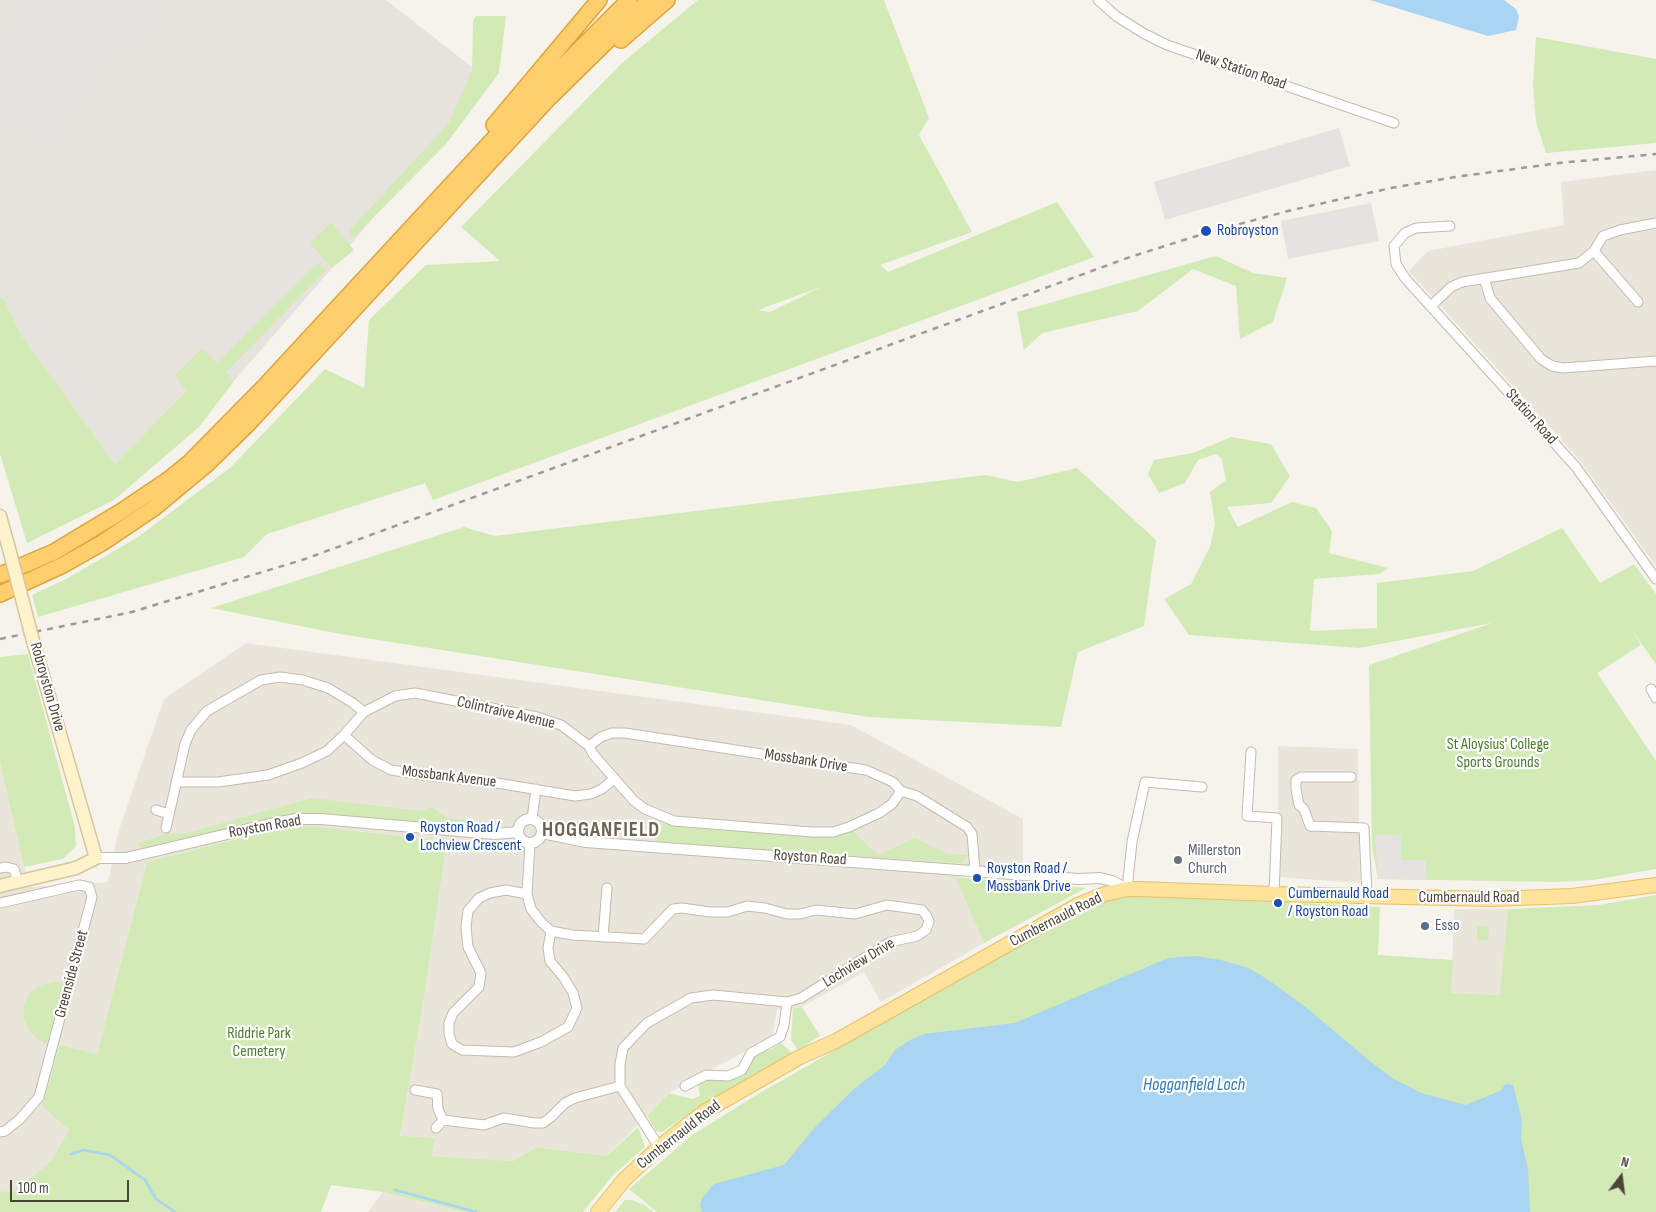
<!DOCTYPE html>
<html>
<head>
<meta charset="utf-8">
<style>
  body { margin:0 }
  #map { position:relative; width:1656px; height:1212px; overflow:hidden; background:#f6f3ec; font-family:"Sofia Sans Condensed",sans-serif }
  canvas { display:block }
  .north { position:absolute; left:1596px; top:1152px; width:50px; height:50px; -webkit-text-stroke:4px #fff; paint-order:stroke; rotate:15deg; font-size:14px; font-weight:700; line-height:20px; text-align:center; color:#4b4439 }
  .north::after { content:''; display:block; margin:auto; width:18px; height:22px; background:#4b4439; clip-path:polygon(50% 0,100% 100%,50% 72%,0 100%) }
  .scale { position:absolute; left:10px; top:1180px; width:119px; height:22px; box-sizing:border-box; border:2px solid #4b4439; border-top:0; padding-left:6px; font-size:15px; line-height:18px; white-space:nowrap; color:#4b4439; -webkit-text-stroke:4px #fff; paint-order:stroke }
</style>
</head>
<body>
<div id="map">
<canvas width="1656" height="1212"></canvas>
<div class="north">N</div>
<div class="scale">100 m</div>
</div>
<script>
const context = document.querySelector('canvas').getContext('2d');
context.lineJoin = 'round';
function fill(path, color) { context.fillStyle = color; context.fill(path, 'evenodd'); }
const poly = rows => new Path2D(rows.map(r => 'M' + r).join(''));
function strokePath(path, color, width, dash) { context.strokeStyle = color; context.lineWidth = width; context.lineCap = dash ? 'butt' : 'round'; context.setLineDash(dash || []); context.stroke(path); }
function label(font, color, halo, rows, align = 'center') {
  context.font = font + ' "Sofia Sans Condensed",sans-serif'; context.lineWidth = 4.5; context.setLineDash([]); context.textBaseline = 'middle'; context.strokeStyle = halo; context.fillStyle = color; for (const [text, x, y, turn = 0] of rows) {
    context.save(); context.translate(x, y); context.rotate((+turn || 0) * Math.PI / 180); context.textAlign = isNaN(turn) ? turn : align; if (halo) context.strokeText(text, 0, 0); context.fillText(text, 0, 0); context.restore();
  }
}
fill(poly([
  [1656,170,1656,566,1578,458,1409,271,1428,251,1564,225,1561,182],
  [246,643,851,725,1023,819,1023,869,955,877,984,943,881,1002,864,972,802,1007,777,1009,773,1036,669,1093,607,1156,536,1147,513,1161,430,1156,435,1138,400,1137,424,998,447,841,317,827,285,827,147,862,97,1054,60,1045,42,1105,69,1130,51,1161,13,1192,0,1191,0,762,29,887,108,882,118,833,164,699],
  [1278,746,1358,749,1360,883,1278,877],
  [1454,909,1508,909,1501,995,1451,993],
  [383,1192,465,1212,368,1212]
]), '#eae5da');
fill(poly([
  [0,0,386,0,486,78,332,268,234,381,202,348,186,391,115,464,21,335,4,299,0,297]
]), '#e6e2dd');
fill(poly([
  [698,0,884,0,929,118,919,135,972,232,880,265,888,272,1057,202,1094,257,433,500,425,483,267,534,244,557,38,617,32,595,68,578,138,537,231,467,325,369,364,388,369,320,426,265,500,261,461,227,622,63],
  [819,288,770,312,758,310,818,288],
  [476,16,506,16,499,73,446,144,353,238,349,231,449,123,472,70,473,21],
  [1536,37,1656,59,1656,143,1546,153,1536,122,1533,85],
  [331,223,354,250,332,268,310,243],
  [1216,256,1253,273,1287,278,1273,322,1240,339,1236,286,1193,269,1138,311,1042,333,1024,350,1017,312],
  [318,263,326,270,226,372,234,381,199,427,114,500,27,543,0,454,0,297,4,299,21,335,115,464,186,391,175,375,202,348,217,363],
  [1231,437,1271,444,1290,476,1271,503,1227,507,1238,527,1292,502,1316,508,1332,531,1329,553,1388,568,1380,574,1314,579,1310,631,1377,628,1377,583,1473,571,1562,528,1600,583,1634,564,1656,594,1656,664,1631,629,1641,645,1597,673,1656,761,1656,869,1593,880,1557,882,1378,879,1372,846,1369,665,1492,623,1359,648,1189,635,1164,599,1191,584,1210,547,1215,525,1210,492,1226,480,1222,459,1216,454,1198,460,1185,483,1159,493,1148,474,1154,460,1193,453],
  [1077,468,1156,540,1144,626,1078,652,1061,727,869,717,340,634,211,608,464,527,495,536,985,475,1018,482],
  [28,654,75,827,76,846,63,859,24,867,0,762,0,657],
  [312,798,420,811,432,807,447,818,496,823,496,827,482,828,322,813,298,813,141,848,137,844,168,833,183,834],
  [663,824,833,837,852,831,878,855,915,838,948,854,968,855,961,863,656,842],
  [285,827,317,827,447,841,424,998,400,1136,435,1138,431,1156,513,1161,536,1147,607,1156,638,1127,645,1147,613,1175,583,1212,465,1212,383,1192,331,1185,321,1212,0,1212,0,1191,13,1192,51,1161,69,1130,42,1106,60,1045,97,1054,147,862],
  [955,877,1086,888,984,943],
  [1128,894,1380,907,1378,955,1453,960,1451,993,1500,995,1508,909,1599,905,1656,895,1656,1212,657,1212,629,1189,691,1136,753,1097,917,1003,1095,905],
  [1477,926,1489,926,1488,940,1477,940],
  [55,982,63,983,47,1044,39,1040,30,1032,24,1019,24,1005,30,993,41,985],
  [802,1007,820,1036,798,1050,791,1040,793,1008],
  [781,1043,792,1053,702,1105,662,1132,656,1131,647,1116,669,1093,692,1099,700,1096,698,1084,703,1080,729,1079,758,1052,770,1050],
  [625,1200,632,1200,644,1205,654,1212,615,1212]
]), '#d2eab5');
fill(poly([
  [37,0,137,0,148,19,87,70,44,139,0,113,0,41,26,8],
  [1339,128,1350,166,1165,220,1154,182],
  [1371,203,1379,241,1288,259,1281,221],
  [1375,834,1401,835,1401,860,1426,860,1426,880,1378,879]
]), '#e5e3e0');
fill(poly([
  [1370,0,1504,0,1516,9,1519,17,1516,30,1488,36],
  [1195,956,1221,960,1249,968,1270,981,1308,1009,1371,1062,1392,1078,1421,1093,1466,1105,1500,1091,1506,1084,1513,1085,1522,1120,1521,1139,1528,1169,1530,1212,702,1212,700,1205,702,1198,714,1184,784,1165,816,1126,854,1089,885,1065,895,1050,910,1040,924,1034,1015,1023,1168,958]
]), '#a9d4f2');
strokePath(poly([
  [71,1154,84,1150,110,1155,145,1180,156,1199,175,1212],
  [395,1190,476,1212]
]), '#a9d4f2', 2.5);
const minor = poly([
  [1098,0,1116,16,1143,33,1167,45,1394,123],
  [1450,226,1416,228,1405,233,1394,246,1396,264,1405,278,1576,467,1656,579],
  [1594,251,1638,302],
  [1484,278,1490,298,1541,359,1552,366,1563,368,1656,361],
  [1431,306,1451,287,1462,282,1579,263,1594,251,1603,236,1620,230,1656,223],
  [1651,689,1656,698],
  [344,735,372,760,391,770,422,775,497,783,575,796,591,794,602,789,614,779],
  [589,746,601,737,612,733,625,733,866,770,893,782,901,791,917,796,967,827,972,834,975,870],
  [1251,752,1247,816,1277,818,1274,894],
  [1351,777,1301,777,1296,780,1296,789,1299,805,1304,809,1310,826,1364,828,1367,897],
  [176,782,218,782,268,775,302,763,327,751,344,735,364,712,395,696,415,693,537,717,561,725,589,746,593,754,634,801,645,809,674,821,812,832,833,832,849,827,879,813,892,804,901,791],
  [156,810,169,814],
  [532,819,536,789],
  [166,828,185,744,191,730,207,711,261,680,280,677,303,680,328,688,353,703,364,712],
  [530,843,527,894,531,909,542,923,551,931,572,935,644,939,673,909,682,908,710,912,728,912,747,906,765,908,787,914,800,914,816,910,855,914,887,905,922,910,926,915,929,921,926,930,917,936,890,942,801,998,787,1002,713,995,691,998,647,1023,623,1048,620,1064,620,1086,659,1147],
  [0,868,6,867,14,869,18,882],
  [1127,889,1132,842,1145,782,1202,787],
  [527,894,506,890,490,893,479,898,468,911,466,927,468,947,481,973,479,987,453,1013,449,1023,449,1034,452,1044,462,1050,514,1052,541,1042,568,1027,577,1008,573,993,564,978,550,961,548,948,551,931],
  [0,903,79,885,89,887,92,897,39,1097,20,1119,5,1131,0,1132],
  [603,937,607,888],
  [685,1086,706,1075,728,1076,742,1070,751,1053,780,1037,784,1025,787,1002],
  [415,1090,437,1094,438,1109,443,1120],
  [436,1128,443,1120,484,1125,504,1118,534,1123,543,1123,551,1117,565,1103,575,1098,620,1086]
]);
const tertiary = poly([
  '518 831a12 12 0 1 1 24 0a12 12 0 1 1-24 0Z',
  [542,833,586,842,1078,879,1100,878,1112,881,1127,889],
  [96,858,126,858,274,823,297,819,321,819,494,834,518,832]
]);
const secondary = poly([
  [0,516,8,545],
  [0,886,76,868,96,858,33,641]
]);
const primary = poly([
  [598,1212,624,1180,659,1147,704,1112,800,1057,836,1041,1078,905,1105,894,1127,889,1140,889,1274,894,1492,899,1572,896,1656,885]
]);
const motorway = poly([
  [621,40,667,0],
  [494,125,599,0],
  [0,575,54,552,122,511,168,480,189,463,263,388,537,92,629,0],
  [0,594,63,565,102,543,154,508,207,464,249,423,549,98,649,0]
]);
strokePath(minor, '#c2bbae', 11);
strokePath(tertiary, '#c2bbae', 12);
strokePath(secondary, '#d6c79b', 15);
strokePath(primary, '#e6c16a', 16);
strokePath(motorway, '#e0a43c', 18);
strokePath(minor, '#fff', 9);
strokePath(tertiary, '#fff', 10);
strokePath(secondary, '#fff3cd', 12);
strokePath(primary, '#ffe39c', 14);
strokePath(motorway, '#ffcf6e', 15);
strokePath(poly([
  [0,639,132,612,305,559,1130,257,1206,233,1292,210,1391,188,1455,177,1559,163,1656,154]
]), '#9a9a9a', 2.5, [6, 6]);
const secondaryBridge = poly([
  [8,545,33,641]
]);
strokePath(secondaryBridge, '#d6c79b', 15, []);
strokePath(secondaryBridge, '#fff3cd', 12);
for (const [x, y, r, color] of [
  [1206,231,6,"#1a4fb4"],
  [410,837,5,"#1a4fb4"],
  [1178,860,5,"#6b7280"],
  [977,878,5,"#1a4fb4"],
  [1278,903,5,"#1a4fb4"],
  [1425,926,5,"#5c6f8a"]
]) { const dot = new Path2D(); dot.arc(x, y, r, 0, 2 * Math.PI); context.fillStyle = color; context.fill(dot); strokePath(dot, '#fff', 2); }
label('16px', '#4b4439', '#fff', [
  ["New Station Road",1241,70,19],
  ["Station Road",1531,417,48],
  ["Robroyston Drive",47,687,74],
  ["Colintraive Avenue",506,713,13],
  ["Mossbank Drive",806,761,9],
  ["Mossbank Avenue",449,777,7],
  ["Royston Road",265,827,-10],
  ["Royston Road",810,858,4],
  ["Cumbernauld Road",1469,898],
  ["Cumbernauld Road",1056,920,-27],
  ["Lochview Drive",859,963,-31],
  ["Greenside Street",72,974,-75],
  ["Cumbernauld Road",679,1135,-38]
]);
label('16px', '#164399', '#fff', [
  ["Robroyston",1217,231],
  ["Royston Road /",420,828],
  ["Lochview Crescent",420,846],
  ["Royston Road /",987,869],
  ["Mossbank Drive",987,887],
  ["Cumbernauld Road",1288,894],
  ["/ Royston Road",1288,912]
], 'left');
label('16px', '#4a7f2a', '#fff', [
  ["St Aloysius' College",1498,745],
  ["Sports Grounds",1498,763],
  ["Riddrie Park",259,1034],
  ["Cemetery",259,1052]
]);
label('16px', '#5b616d', '#fff', [
  ["Millerston",1188,851],
  ["Church",1188,869]
], 'left');
label('16px', '#4e5e75', '#fff', [
  ["Esso",1435,926]
], 'left');
label('italic 18px', '#2e7ab2', '#fff', [
  ["Hogganfield Loch",1194,1085]
]);
context.letterSpacing = '1px';
label('bold 21px', '#6e6250', '#fff', [
  ["HOGGANFIELD",601,831]
]);
context.letterSpacing = '0px';
</script>
</body>
</html>
